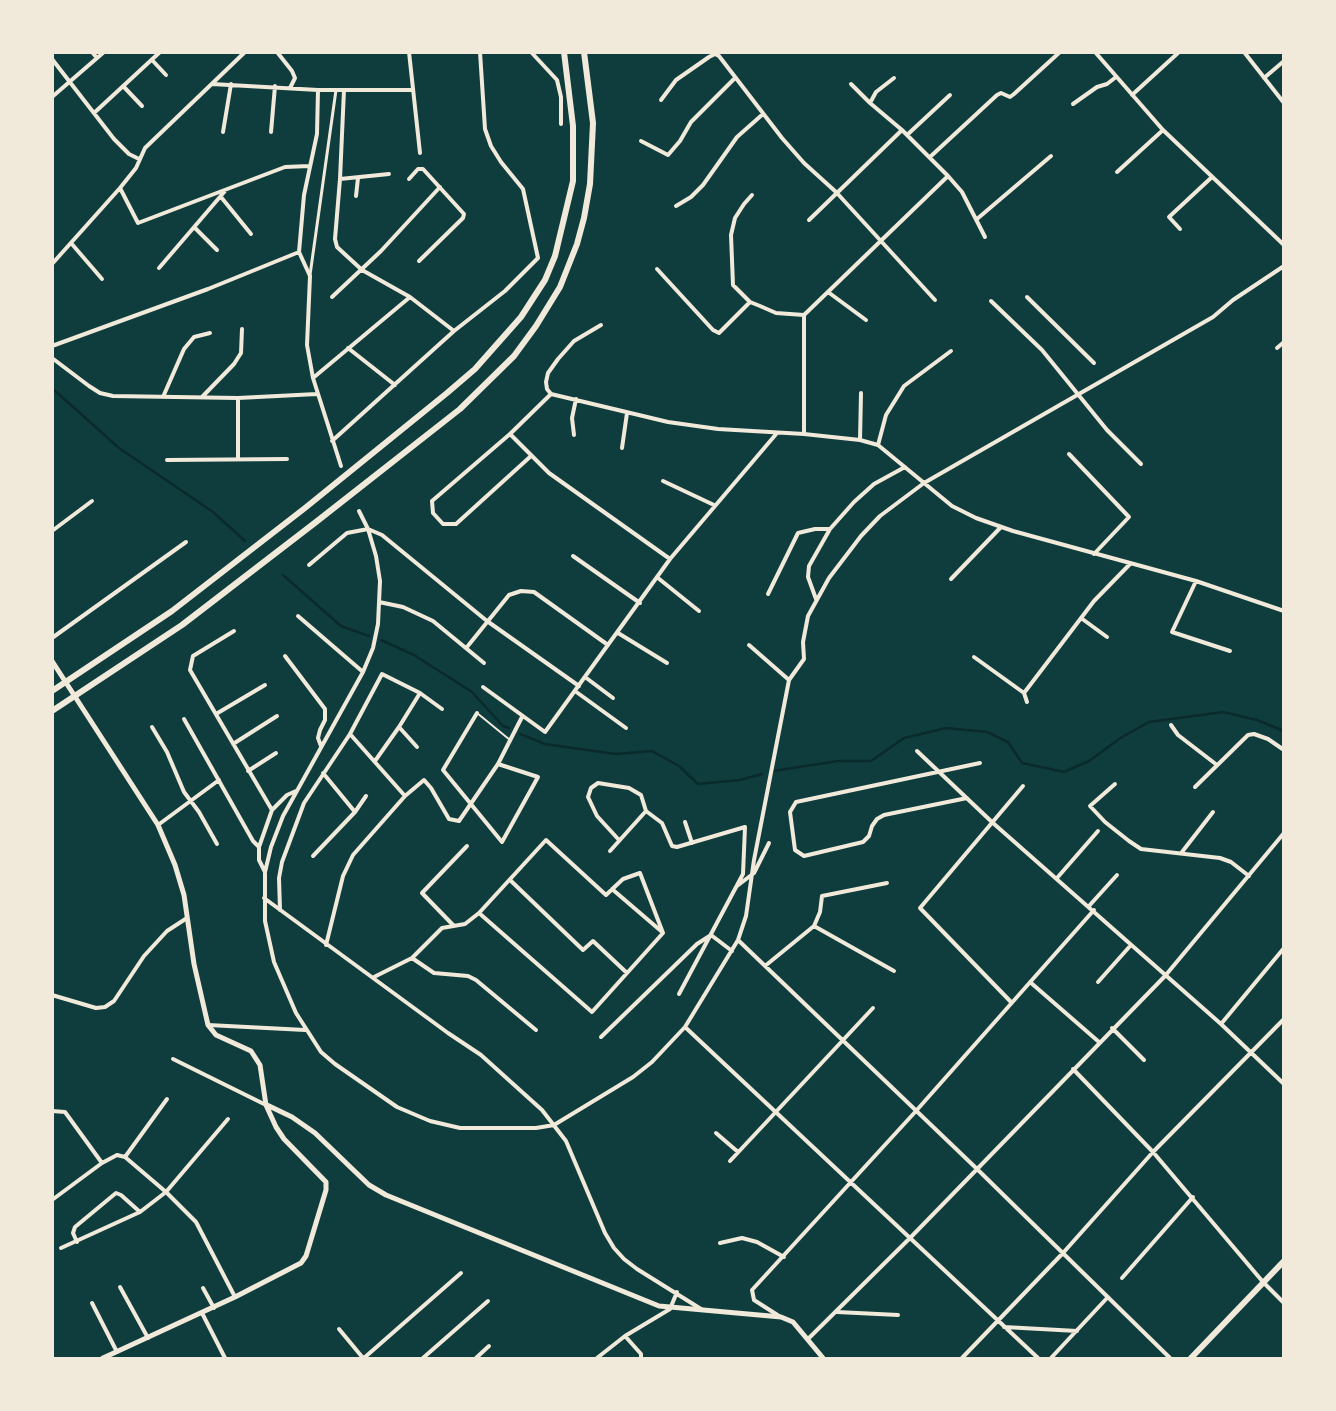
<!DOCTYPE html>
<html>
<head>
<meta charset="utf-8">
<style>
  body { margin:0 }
  #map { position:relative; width:1336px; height:1411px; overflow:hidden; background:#0f3d3e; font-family:Lato,sans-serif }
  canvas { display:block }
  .frame { position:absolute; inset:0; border:54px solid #f1e9da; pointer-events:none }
</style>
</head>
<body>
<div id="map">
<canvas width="1336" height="1411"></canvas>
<div class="frame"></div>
</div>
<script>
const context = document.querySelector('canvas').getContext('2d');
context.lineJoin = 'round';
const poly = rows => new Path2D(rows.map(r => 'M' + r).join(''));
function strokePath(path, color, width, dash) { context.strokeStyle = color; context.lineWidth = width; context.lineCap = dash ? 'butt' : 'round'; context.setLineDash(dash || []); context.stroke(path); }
strokePath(poly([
  [52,388,119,448,213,512,245,541],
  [283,575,341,626,369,636],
  [381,640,414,655,472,692,503,726,509,728],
  [520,734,545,744,580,749,616,754,652,751,679,766,698,784,740,780,762,774],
  [773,771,838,761,871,761,904,738,946,728,987,732,1008,742,1022,763,1064,772,1089,761,1122,737,1149,722,1223,712,1257,720,1284,731]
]), '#0a2a2b', 2.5);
strokePath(poly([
  [477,713,510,740]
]), '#f1e9da', 2);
strokePath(poly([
  [310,275,336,90]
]), '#f1e9da', 3);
strokePath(poly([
  [92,52,97,58],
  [277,52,292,71,295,78,290,88],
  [409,52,420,153],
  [531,52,557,80,561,97,561,124],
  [1095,52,1163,130,1284,245],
  [1244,52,1284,103],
  [52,59,114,139,129,154,139,159],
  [152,60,166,75],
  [1264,78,1284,61],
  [212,84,318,90,412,90],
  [851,84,870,103,902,130,948,176,962,192,985,237],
  [123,86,142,106],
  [318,90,317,134,304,195,299,252,310,276,307,345,313,378,341,466],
  [344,90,340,179,335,239,337,247,362,270,410,297,454,331],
  [1132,95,1179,52],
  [52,97,104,52],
  [661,100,676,80,709,57,715,54,719,56,782,138,804,163,836,192,935,300],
  [870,103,876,92,894,78],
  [1073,104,1097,87,1107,84,1116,77],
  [94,113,160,52],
  [223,132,231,84],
  [271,132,275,86],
  [907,135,950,95],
  [641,141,668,155,680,141,691,122,735,78],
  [930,157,997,95,1001,93,1010,97,1014,94,1060,52],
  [1117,172,1163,130],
  [340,179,389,174],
  [409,179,418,169,423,169,464,214,463,218,419,261],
  [120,188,138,223,285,167,309,166],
  [752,195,744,204,735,218,731,235,733,285,750,302,760,306,776,313,804,315],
  [356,196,358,178],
  [221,197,251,234],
  [676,206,691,197,703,185,737,137,763,114],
  [977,219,1051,156],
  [809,220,902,130],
  [195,228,217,250],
  [1180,229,1169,217,1212,177],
  [71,243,102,279],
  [52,264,120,188,136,168,145,148,245,52],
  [159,268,225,191],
  [657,269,713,330,719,333,750,302],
  [828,292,866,320],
  [332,297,381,251,440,187],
  [1027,297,1094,363],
  [991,301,1042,350,1107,430,1141,464],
  [52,346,208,289,299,252],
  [348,348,395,385],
  [1277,348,1284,342],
  [52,358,89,386,100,393,113,396,238,398,317,394],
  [313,378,410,297],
  [551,394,668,422,718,429,804,434,860,440,878,445,952,506,976,518,1013,531,1196,581,1284,611],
  [551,394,547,389,546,382,548,373,558,359,574,341,601,325],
  [163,397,184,349,194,337,210,333],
  [202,397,234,364,241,353,242,329],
  [510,434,549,473,670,559],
  [804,434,804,315,948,176],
  [574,435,572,418,576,399],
  [860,440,861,393],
  [332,441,454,331,505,291,538,258,523,189,501,162,491,146,485,129,480,52],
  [878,445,886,415,904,386,951,351],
  [622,448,627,413],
  [1069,454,1129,517,1094,554],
  [531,456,456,524,443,524,433,513,432,501,510,434,551,394],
  [238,459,238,398],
  [167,460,287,459],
  [663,481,714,505],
  [359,511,368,529,376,556,380,581,378,624,373,648,363,672,283,816,271,847,265,872,265,921,274,962,296,1013,321,1052,335,1064,397,1107,430,1121,460,1128,536,1128,554,1125,633,1077,652,1062,685,1027,738,940,746,916,754,860,789,680,804,659,803,642,808,616,829,578,861,536,880,516,924,483,1213,317,1233,300,1284,266],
  [52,531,92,501],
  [573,556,640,603],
  [309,565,347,533,368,529,382,535,487,621,579,686],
  [658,578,699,611],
  [951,579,1001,527],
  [1196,581,1172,632,1230,651],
  [768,594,798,533,815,529,830,529],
  [816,599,808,577,809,566,830,529,854,502,874,484,905,467],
  [379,602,403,607,433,621,484,663],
  [298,616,363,672],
  [1081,618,1107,637],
  [234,631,193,656,190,670,272,810],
  [618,633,667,663],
  [52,638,186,542],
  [749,645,789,680],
  [467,647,509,595,521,591,534,592,608,645],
  [285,656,325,709,325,720,320,730,318,738,321,746],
  [974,657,1024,693],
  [585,677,613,698],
  [483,687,545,732,670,559,777,433],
  [575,691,626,728],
  [1027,702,1024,693,1094,601,1130,564],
  [477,713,443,770,502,842,538,777,498,764],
  [216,714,265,685],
  [184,719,253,841,259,847],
  [1171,725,1178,735,1217,765],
  [152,727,167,752,184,792,199,812,217,844],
  [399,727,417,747],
  [350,734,405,796],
  [233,744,277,716],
  [917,751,993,823,1221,1024,1284,1084],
  [375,761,399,727,420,693],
  [248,771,276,753],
  [323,773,355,812],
  [1115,784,1090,806,1105,822,1129,841,1141,849,1220,858,1231,862,1249,876],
  [1195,787,1248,735,1254,734,1268,739,1284,750],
  [967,798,884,815,877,819,872,826,869,836,863,842,804,856,795,850,790,812,796,802,980,763],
  [685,822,692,843],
  [158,825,219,780],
  [619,840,597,816,588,797,591,788,598,783,629,788,641,795,646,811,662,823,672,846,677,847,745,827,743,874,679,994],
  [610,851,646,811],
  [1182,852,1213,812],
  [313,856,355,812,366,796],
  [265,872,259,860,259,847,272,810,287,795,296,791],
  [1057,878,1098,831],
  [510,880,583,950,593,941,627,973],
  [737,886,754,873,769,843],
  [612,889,661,931],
  [264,898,448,1033,481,1055,542,1110,566,1141,605,1233,614,1248,624,1259,637,1269,701,1309],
  [1089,906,1117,875],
  [280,910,279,878,282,862,304,803,350,734,382,674,420,693,442,709],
  [479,913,592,1012,663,933],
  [454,926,422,893,467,846],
  [814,926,894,971],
  [738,940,976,1168,1170,1358],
  [326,945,343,876,353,855,405,796,424,780,431,788,449,819,459,821,498,764,522,717],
  [412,958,434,973,468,976,476,980,536,1030],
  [765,966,814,926,820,912,822,896,887,883],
  [374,977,412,958,442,928,465,924,479,913,546,840,606,895,623,879,640,873,663,933],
  [1030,982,1099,1042],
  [1098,982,1131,945],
  [52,995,96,1008,105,1007,114,1001,144,956,167,931,187,918],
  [1011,1002,920,908,1023,786],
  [1221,1024,1284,948],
  [208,1025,305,1030],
  [685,1027,1038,1358],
  [1112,1028,1144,1060],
  [601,1037,697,944,711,935,732,951],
  [173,1059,266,1105],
  [1073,1069,1153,1152,1263,1282,1284,1303],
  [52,1111,65,1112,102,1163],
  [716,1133,738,1152],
  [125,1157,167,1099],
  [730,1161,873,1008],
  [52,1200,102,1163,117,1155,125,1157,166,1192,196,1222,235,1297],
  [77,1242,73,1233,75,1227,116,1193,121,1195,140,1212],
  [720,1243,742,1238,757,1242,784,1257],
  [61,1248,140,1212,166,1192,228,1119],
  [1122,1278,1193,1197],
  [120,1287,148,1338],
  [203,1288,214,1308],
  [92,1303,117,1352],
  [837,1312,898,1315],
  [202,1313,225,1358],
  [779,1316,754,1300,752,1290,916,1111,1094,910],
  [1004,1327,1077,1331],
  [339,1329,363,1358],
  [625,1336,641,1354,641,1358],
  [808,1339,911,1237,1165,976,1284,833],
  [364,1358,461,1273],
  [423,1358,488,1301],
  [476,1358,489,1346],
  [597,1358,625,1336,670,1309,677,1292],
  [962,1358,1063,1253,1153,1152,1284,1019],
  [1051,1358,1108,1297]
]), '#f1e9da', 4);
strokePath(poly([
  [52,661,158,825,175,865,184,895,194,964,208,1025,216,1035,251,1051,260,1065,266,1105,276,1127,284,1139,326,1182,326,1190,306,1256,301,1263,235,1297,103,1358],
  [267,1105,292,1117,315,1133,369,1185,386,1195,659,1306,781,1317,793,1322,823,1358]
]), '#f1e9da', 5);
strokePath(poly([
  [1191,1358,1284,1261]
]), '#f1e9da', 6);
strokePath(poly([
  [52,691,172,611,305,508,447,393,475,369,521,317,545,280,555,256,573,181,573,126,564,52],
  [52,711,182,625,316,522,460,409,514,356,536,326,560,287,577,244,584,218,590,184,593,123,584,52]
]), '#f1e9da', 6);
</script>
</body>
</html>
